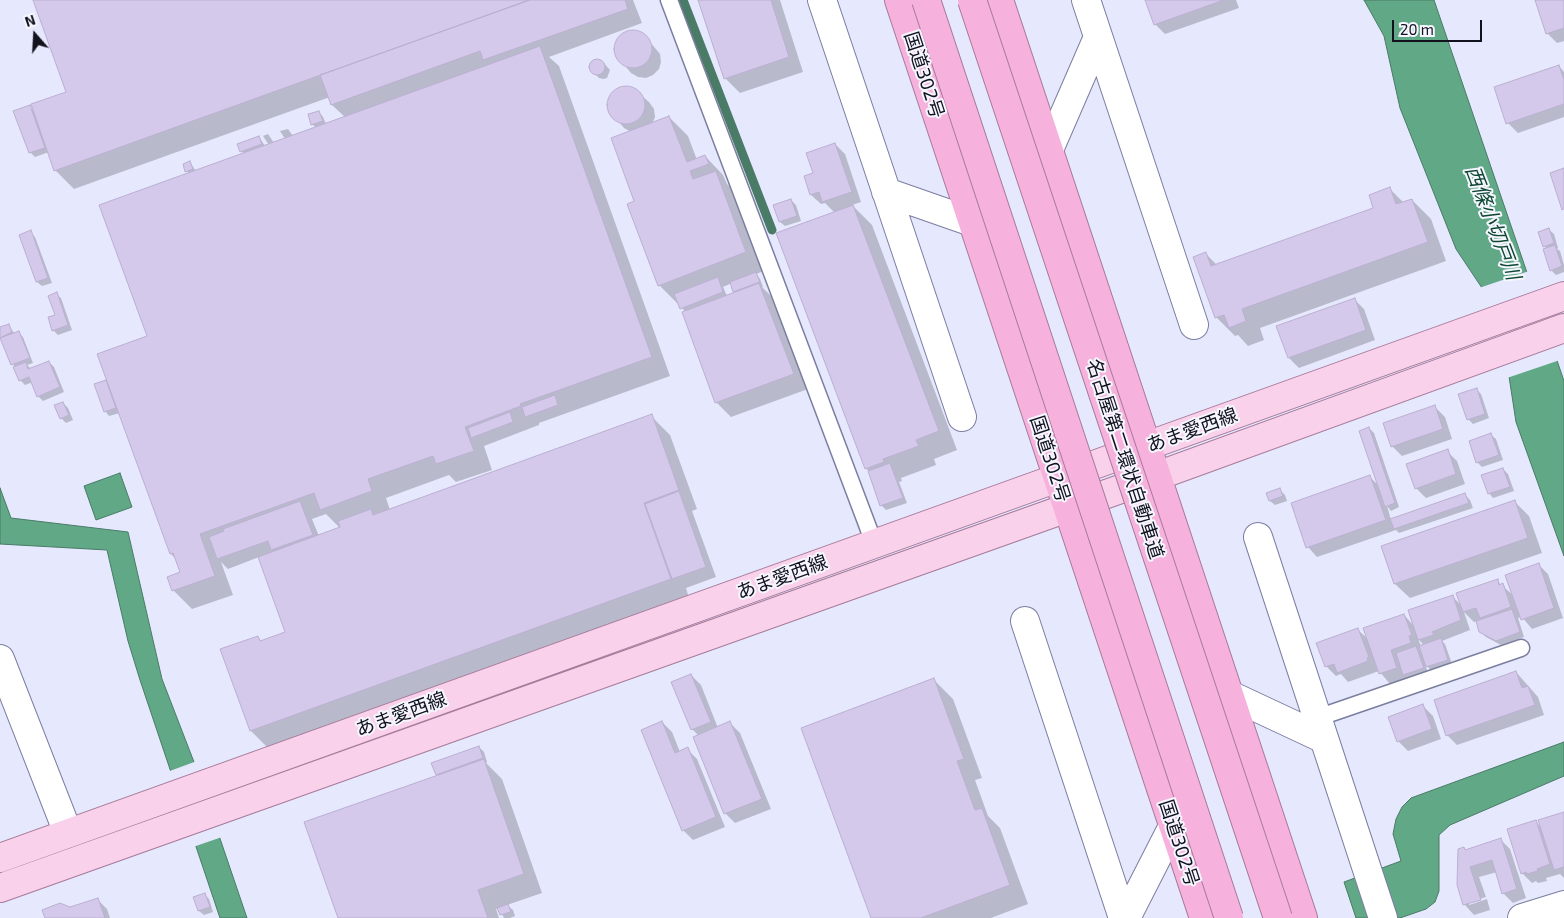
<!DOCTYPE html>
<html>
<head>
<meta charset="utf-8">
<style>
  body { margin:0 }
  #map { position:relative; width:1564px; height:918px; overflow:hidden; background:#e6e8fe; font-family:"Exo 2",sans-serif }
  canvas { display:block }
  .north { position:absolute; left:10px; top:10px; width:50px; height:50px; -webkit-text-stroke:4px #f5f6fe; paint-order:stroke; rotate:341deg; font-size:14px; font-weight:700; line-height:20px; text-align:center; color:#12121f }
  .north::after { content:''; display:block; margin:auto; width:18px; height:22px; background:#12121f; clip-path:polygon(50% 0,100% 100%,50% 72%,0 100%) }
  .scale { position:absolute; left:1392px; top:20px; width:90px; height:22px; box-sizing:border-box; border:2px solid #12121f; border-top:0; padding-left:6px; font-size:15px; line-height:18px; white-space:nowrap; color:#12121f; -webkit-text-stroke:4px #f5f6fe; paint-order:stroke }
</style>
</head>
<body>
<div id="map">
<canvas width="1564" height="918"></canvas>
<div class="north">N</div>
<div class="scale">20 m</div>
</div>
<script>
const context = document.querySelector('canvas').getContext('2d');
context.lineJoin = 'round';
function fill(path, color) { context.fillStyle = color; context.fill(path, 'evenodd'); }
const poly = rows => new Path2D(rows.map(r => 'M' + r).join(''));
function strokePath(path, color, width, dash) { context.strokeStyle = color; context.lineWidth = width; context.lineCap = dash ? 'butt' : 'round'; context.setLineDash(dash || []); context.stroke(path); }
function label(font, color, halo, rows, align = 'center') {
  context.font = font + ' "Exo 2","Noto Sans JP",sans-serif'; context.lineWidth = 4; context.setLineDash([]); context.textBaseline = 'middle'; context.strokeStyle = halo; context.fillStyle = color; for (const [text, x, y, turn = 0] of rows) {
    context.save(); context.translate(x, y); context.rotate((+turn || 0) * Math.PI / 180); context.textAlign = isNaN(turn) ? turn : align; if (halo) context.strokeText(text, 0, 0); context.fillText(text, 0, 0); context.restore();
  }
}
const water = poly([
  [1364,0,1434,0,1564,381,1564,556,1516,422,1506,357,1486,294,1456,249,1400,108,1384,36,1364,0],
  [120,473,132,507,96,520,84,486,120,473],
  [0,488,11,518,128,532,162,679,194,762,247,918,220,918,140,680,128,641,107,550,0,544,0,488],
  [1564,742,1564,776,1450,825,1439,835,1439,891,1435,902,1426,909,1400,918,1356,918,1344,882,1401,861,1393,834,1396,819,1402,807,1411,798,1564,742]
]);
fill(water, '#61a886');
strokePath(water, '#497b67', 1);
fill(poly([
  [1529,271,1560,360,1507,378,1504,358,1484,295,1479,288],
  [197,761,222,837,193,847,167,772]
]), '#e6e8fe');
fill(poly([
  [34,0,633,0,642,23,549,57,559,66,670,376,539,423,539,425,484,446,492,470,456,482,449,475,386,498,390,510,651,416,670,435,697,509,692,511,716,577,686,588,689,598,270,750,251,731,222,650,258,637,262,642,287,633,259,557,228,569,221,562,233,595,192,609,173,590,181,573,177,560,171,554,120,413,109,416,105,411,105,382,111,387,148,336,189,174,187,171,190,163,196,171,244,154,242,151,259,137,265,146,269,145,263,136,268,134,274,143,285,139,280,131,288,129,293,136,316,128,312,124,319,112,323,117,326,124,345,117,332,105,330,97,74,189,55,170,49,152,35,157,30,152,29,107,35,112,67,93],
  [326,514,340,528,319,536,312,519],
  [699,0,780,0,803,72,740,93,725,78],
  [1146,0,1236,0,1239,8,1165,34,1155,24],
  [1536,0,1564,0,1564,41,1557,43,1547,33],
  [631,32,638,32,645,36,660,54,661,62,659,69,653,75,646,78,638,77,631,73,616,55,615,48,617,40,623,35],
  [597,59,602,61,610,70,607,78,603,79,599,78,591,70,591,65],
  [1559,66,1564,72,1564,117,1518,133,1508,123],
  [624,87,632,88,649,102,654,109,655,117,652,124,669,117,688,136,697,160,705,156,723,175,727,184,734,191,764,271,756,274,760,279,763,287,762,287,774,299,808,389,731,417,716,402,685,312,679,303,678,304,659,285,636,202,631,132,624,128,610,111,608,103,611,95,616,90],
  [732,283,736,293,727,296,723,287],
  [835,144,845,154,861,202,852,205,872,225,957,450,934,459,936,465,901,478,902,481,899,482,907,503,886,510,882,506,869,472,866,468,835,213,825,203,821,204,811,195,814,174],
  [1390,189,1404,203,1412,200,1431,219,1446,261,1260,328,1264,340,1248,346,1238,335,1235,336,1216,317,1206,254,1217,265,1375,208],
  [791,200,796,205,801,221,785,226,780,222],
  [1549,230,1554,234,1558,248,1557,249,1560,251,1564,265,1564,272,1556,275,1551,270,1547,249,1544,246],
  [30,232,35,237,52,283,42,286,37,282,20,236],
  [56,294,61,298,72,330,58,335,53,330,56,316],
  [1354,299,1364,309,1375,340,1299,368,1289,358],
  [8,325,15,334,18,332,23,337,33,363,27,365,31,369,49,362,54,367,64,392,43,401,38,396,33,382,25,385,21,381,0,335,0,328],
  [1476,389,1481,394,1489,418,1473,424,1468,419],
  [63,403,68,408,73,420,66,423,61,418],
  [1435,407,1445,417,1452,439,1402,456,1392,446],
  [1369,428,1374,433,1399,507,1391,511,1387,506,1391,520,1465,495,1470,500,1473,508,1399,533,1396,530,1317,557,1308,547,1370,477,1380,487],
  [1491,435,1496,439,1503,460,1482,467,1477,462],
  [1447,451,1457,461,1465,484,1426,498,1416,488],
  [1503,469,1508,474,1514,491,1493,498,1489,493],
  [1280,490,1285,495,1287,501,1275,505,1270,501,1268,494],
  [1514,501,1529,516,1542,553,1410,598,1395,584,1382,547],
  [1538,564,1548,574,1563,618,1532,629,1522,617,1518,618,1524,637,1501,645,1486,637,1481,632,1477,621,1474,622,1464,612,1470,630,1442,641,1445,644,1452,664,1432,671,1425,664,1428,673,1390,684,1379,671,1348,682,1341,674,1336,676,1326,666,1358,630,1369,640,1404,615,1414,626,1452,596,1462,606,1497,581,1515,597],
  [1418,639,1424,645,1421,646],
  [1516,672,1538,697,1544,715,1457,745,1447,735],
  [691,675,701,685,718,728,730,723,740,733,771,809,735,823,725,813,699,736,692,729],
  [934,680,953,699,982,778,975,780,988,816,1000,828,1028,904,991,918,872,918],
  [1423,706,1433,716,1441,739,1408,751,1398,741],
  [662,722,672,732,680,752,687,749,697,759,725,827,693,840,683,830],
  [479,747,484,752,487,762,486,763,502,779,542,893,507,905,513,910,515,916,510,918,504,918,499,908,496,909,499,918,340,918,439,776,437,774],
  [1564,813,1564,878,1560,874,1546,878,1547,881,1538,883,1536,881,1532,883,1522,873,1536,822,1542,828],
  [1500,839,1510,849,1526,898,1513,903,1503,893,1497,872,1479,877,1486,897,1469,902,1469,905,1487,899,1490,910,1474,915,1465,905,1458,884,1465,851],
  [204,894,209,899,213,912,204,915,199,911],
  [97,899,107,909,110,918,46,918]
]), '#0003');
strokePath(poly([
  [683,0,772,230]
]), '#497b67', 9);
const building = poly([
  [33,0,529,0,54,171,31,104,66,92,33,0],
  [530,0,625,0,628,9,483,60,480,51,331,105,320,75,530,0],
  [698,0,771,0,789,57,724,79,698,0],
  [1145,0,1224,0,1154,25,1145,0],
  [1535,0,1564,0,1564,28,1546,34,1535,0],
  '614 49a19 19 0 1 1 38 0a19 19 0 1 1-38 0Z',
  [540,46,652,357,520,404,521,406,465,427,474,451,436,464,433,456,368,479,372,491,320,510,314,493,200,534,215,576,172,591,167,577,180,572,173,553,170,554,97,354,147,336,99,205,540,46],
  '589 67a8 8 0 1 1 16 0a8 8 0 1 1-16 0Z',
  [1559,65,1564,80,1564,104,1506,124,1494,87,1559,65],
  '607 105a19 19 0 1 1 38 0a19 19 0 1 1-38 0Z',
  [30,105,45,148,29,153,13,111,30,105],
  [319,111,323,121,311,125,308,114,319,111],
  [669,116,687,162,705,155,709,164,690,171,693,179,716,171,746,252,658,286,627,204,634,201,611,138,669,116],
  [259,136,262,144,240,152,237,144,259,136],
  [835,143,852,192,822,202,819,192,810,195,804,176,813,173,806,153,835,143],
  [190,161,193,169,185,172,183,164,190,161],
  [1564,168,1564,209,1562,210,1550,173,1564,168],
  [1390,187,1396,204,1412,199,1428,242,1242,309,1246,321,1229,328,1224,315,1215,318,1193,257,1206,252,1211,266,1373,208,1369,195,1390,187],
  [791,199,797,216,779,222,773,205,791,199],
  [853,205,939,431,916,440,919,446,883,459,884,462,865,469,776,233,853,205],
  [1549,228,1554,243,1543,247,1538,232,1549,228],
  [31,230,48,278,36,282,19,235,31,230],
  [1555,245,1562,266,1550,271,1543,249,1555,245],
  [756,272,760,282,733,292,730,282,756,272],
  [718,277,723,292,680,309,674,294,718,277],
  [759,283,794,374,715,403,682,312,759,283],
  [57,292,68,325,52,331,48,317,55,315,48,296,57,292],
  [1355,298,1366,330,1288,358,1276,326,1355,298],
  [9,324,12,332,0,338,0,327,9,324],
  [19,331,30,358,11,365,0,338,19,331],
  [49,361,60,387,37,397,29,377,19,381,13,367,26,362,28,369,49,361],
  [106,380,116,408,104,412,94,384,106,380],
  [1477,388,1485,414,1467,420,1458,394,1477,388],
  [555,395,558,405,525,417,522,407,555,395],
  [63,402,69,415,60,419,54,405,63,402],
  [1435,405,1443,429,1391,447,1383,423,1435,405],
  [510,412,513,422,471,438,468,428,510,412],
  [652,414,679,490,644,503,671,579,250,731,220,649,258,636,260,641,285,632,258,557,340,527,338,521,371,509,373,515,652,414],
  [1369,427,1395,503,1385,507,1359,431,1369,427],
  [1491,433,1499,455,1476,463,1469,441,1491,433],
  [1448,449,1456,474,1415,489,1406,464,1448,449],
  [890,463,903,498,880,506,868,471,890,463],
  [1503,468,1510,487,1488,494,1481,475,1503,468],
  [1370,475,1386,520,1306,548,1291,503,1370,475],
  [1280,488,1283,496,1269,501,1266,493,1280,488],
  [679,491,706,567,672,579,645,504,679,491],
  [1465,493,1469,503,1394,529,1390,519,1465,493],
  [1515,500,1528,538,1394,584,1381,546,1515,500],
  [300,501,313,535,271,550,268,541,217,559,209,537,224,531,223,529,300,501],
  [1539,563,1554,608,1521,620,1505,575,1539,563],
  [1498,579,1499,585,1503,583,1511,607,1480,618,1476,608,1463,612,1456,593,1498,579],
  [1453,595,1461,620,1432,632,1434,635,1418,640,1408,610,1453,595],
  [1512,609,1520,632,1496,641,1479,632,1476,621,1512,609],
  [1404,614,1412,635,1409,636,1411,643,1391,650,1397,668,1379,674,1363,628,1404,614],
  [1358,628,1369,657,1367,658,1368,661,1337,673,1334,664,1325,667,1316,643,1358,628],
  [1441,638,1448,660,1426,667,1419,646,1441,638],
  [1416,646,1424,668,1403,675,1396,653,1416,646],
  [1516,671,1522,688,1528,686,1535,705,1446,736,1434,700,1516,671],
  [691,674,711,722,691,730,671,682,691,674],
  [934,678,964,759,957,761,975,810,982,808,1010,885,921,918,871,918,801,728,934,678],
  [1423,704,1432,729,1397,742,1388,717,1423,704],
  [662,721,675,753,688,747,716,817,682,831,641,730,662,721],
  [730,721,762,799,724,814,693,737,730,721],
  [479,746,483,758,436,775,431,763,479,746],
  [484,759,524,874,478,890,488,918,338,918,304,822,484,759],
  [1564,812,1564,867,1554,870,1538,820,1564,812],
  [1536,820,1550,864,1537,869,1538,871,1527,874,1526,872,1521,874,1507,829,1536,820],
  [1501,838,1517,889,1502,894,1492,860,1470,867,1481,900,1463,905,1457,885,1458,849,1464,847,1465,850,1501,838],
  [205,893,210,907,198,911,193,897,205,893],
  [98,898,105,918,45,918,42,910,60,903,70,907,98,898],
  [508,904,511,912,500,915,497,908,508,904]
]);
fill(building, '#d4c8eb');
strokePath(building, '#bbafd1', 1);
const lane = poly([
  [669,0,874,543],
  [1317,718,1521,648]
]);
const street = poly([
  [822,0,962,417],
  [1086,0,1194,325],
  [1048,152,1098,37],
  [886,192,972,222],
  [1258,537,1383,918],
  [1025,621,1123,918],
  [0,659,68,833],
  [1230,695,1324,739],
  [1126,918,1173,826],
  [1522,918,1564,905]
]);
const primary = poly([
  [0,858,1564,296],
  [0,888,1157,476,1564,328]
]);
const highway = poly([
  [899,0,1204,918],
  [999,0,1303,918]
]);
strokePath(lane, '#7b7e9f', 19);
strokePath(street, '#7b7e9f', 30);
strokePath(primary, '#a67a9a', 30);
strokePath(highway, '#a67a9a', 30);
strokePath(lane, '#fff', 16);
strokePath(street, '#fff', 28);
strokePath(primary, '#fad1ea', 28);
strokePath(highway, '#f6b2dc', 28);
const highwayBridge = poly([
  [926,0,1229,918],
  [972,0,1278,918]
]);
strokePath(highwayBridge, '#a67a9a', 30, []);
strokePath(highwayBridge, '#f6b2dc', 28);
label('19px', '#12121f', '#f5f6fe', [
  ["国道302号",924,75,72],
  ["あま愛西線",1192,430,-20],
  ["国道302号",1050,459,72],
  ["名古屋第二環状自動車道",1125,459,72],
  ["あま愛西線",782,577,-20],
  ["あま愛西線",401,714,-20],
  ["国道302号",1179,843,72]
]);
label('italic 20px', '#0e4831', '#f5f6fe', [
  ["西條小切戸川",1493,223,69]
]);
</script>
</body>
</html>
